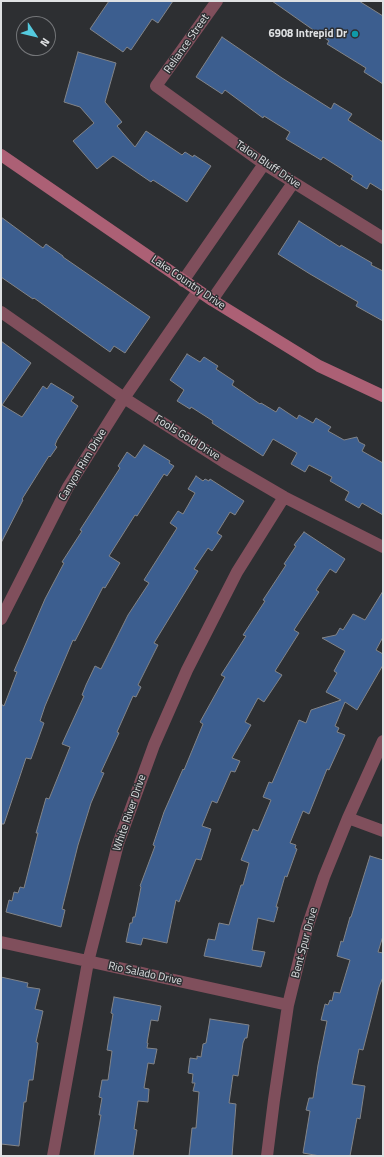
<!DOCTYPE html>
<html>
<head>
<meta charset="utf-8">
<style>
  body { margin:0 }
  #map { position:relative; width:384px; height:1157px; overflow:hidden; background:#2d2f32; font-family:"Titillium Web",sans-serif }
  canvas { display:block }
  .frame { position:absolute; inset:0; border:2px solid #dfe1e3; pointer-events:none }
  .north { position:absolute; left:16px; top:16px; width:40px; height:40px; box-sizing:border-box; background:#2d2f32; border:1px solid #747679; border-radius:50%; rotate:125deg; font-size:11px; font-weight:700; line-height:16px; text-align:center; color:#dfe1e3 }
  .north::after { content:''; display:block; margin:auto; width:14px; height:18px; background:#54cade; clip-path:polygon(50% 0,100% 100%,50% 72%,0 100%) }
</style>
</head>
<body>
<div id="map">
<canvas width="384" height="1157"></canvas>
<div class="frame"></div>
<div class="north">N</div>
</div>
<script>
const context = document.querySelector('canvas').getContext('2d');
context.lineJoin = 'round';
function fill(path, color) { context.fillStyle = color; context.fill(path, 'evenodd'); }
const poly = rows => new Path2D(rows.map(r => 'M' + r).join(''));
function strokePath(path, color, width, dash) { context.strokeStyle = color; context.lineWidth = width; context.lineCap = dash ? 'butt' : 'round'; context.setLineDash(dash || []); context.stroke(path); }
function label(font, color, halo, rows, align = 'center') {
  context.font = font + ' "Titillium Web",sans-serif'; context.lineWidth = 3; context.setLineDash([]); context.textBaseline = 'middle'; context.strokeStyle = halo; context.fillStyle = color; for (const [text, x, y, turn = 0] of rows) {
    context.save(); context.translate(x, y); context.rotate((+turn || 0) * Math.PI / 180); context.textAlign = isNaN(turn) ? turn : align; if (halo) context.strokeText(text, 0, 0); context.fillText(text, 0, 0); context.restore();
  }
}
const building = poly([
  [109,1,173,1,158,23,152,19,131,50,127,47,123,52,90,29,109,1],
  [272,1,359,1,383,16,383,84,364,72,366,68,327,44,329,41,272,1],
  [222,37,282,78,331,109,334,103,352,114,348,120,383,142,383,191,370,183,367,189,351,179,353,176,323,157,321,160,286,139,290,132,264,116,263,118,225,90,222,94,196,77,222,37],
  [78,52,116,63,105,102,122,122,117,126,135,147,146,131,182,155,185,152,193,157,194,155,211,166,187,202,153,180,151,182,113,156,97,169,73,141,94,123,80,107,64,102,78,52],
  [1,217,43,248,46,244,63,256,63,257,150,317,125,353,114,346,110,352,34,298,33,299,1,277,1,217],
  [299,221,340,247,341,245,372,263,371,265,383,271,383,321,356,306,358,302,310,274,278,254,299,221],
  [1,341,31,363,2,405,22,417,43,386,47,389,51,383,74,397,71,401,78,406,57,440,55,445,57,447,50,457,49,456,22,499,23,500,1,543,1,341],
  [187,354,200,362,204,357,218,366,216,369,234,381,232,385,260,404,261,403,276,412,279,407,297,419,299,415,313,423,316,418,331,427,328,431,344,440,357,437,359,442,365,445,362,451,383,463,383,515,362,503,359,508,345,500,349,492,330,481,332,477,309,465,305,472,291,464,297,453,273,439,263,456,212,423,213,421,191,407,190,409,177,401,184,390,170,380,187,354],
  [144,445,170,461,169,463,174,466,167,476,164,474,137,516,135,515,109,556,120,563,105,588,103,587,75,641,73,640,45,706,40,721,44,723,31,759,26,758,4,824,1,824,1,704,4,706,17,672,14,671,45,599,64,563,62,562,82,531,80,530,120,468,118,466,127,452,135,458,144,445],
  [196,476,203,481,205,479,209,481,210,479,244,501,235,515,230,512,217,533,222,536,212,551,208,548,194,569,198,571,154,643,158,645,138,685,141,687,136,697,133,696,117,732,119,733,101,772,104,773,91,803,78,845,62,909,65,910,61,927,6,912,9,900,12,901,14,892,18,893,20,887,24,888,38,833,36,833,46,798,49,799,70,747,62,744,84,696,82,695,86,685,95,666,101,669,128,615,149,583,144,580,177,528,170,523,178,511,183,514,195,493,188,489,196,476],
  [304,532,345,559,336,573,330,569,316,590,319,592,294,630,299,633,275,671,282,675,264,702,258,698,245,722,251,725,232,758,240,761,235,772,231,771,217,803,212,801,202,826,211,829,201,860,196,859,179,902,176,900,167,943,143,938,141,945,126,942,130,923,132,923,133,917,135,917,141,887,140,886,155,846,153,845,164,812,183,769,184,770,203,724,200,722,225,677,221,675,246,636,243,635,265,601,263,600,286,565,284,564,296,546,294,545,304,532],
  [383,591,383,637,376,650,383,654,383,665,357,710,345,702,335,726,339,728,337,732,345,735,329,770,327,769,309,814,303,811,290,843,296,845,295,848,297,849,287,877,285,876,276,907,278,907,274,922,258,918,252,950,265,952,261,967,204,956,208,939,215,940,219,923,229,925,241,885,243,885,249,863,241,860,253,829,258,831,271,800,263,797,269,782,272,783,299,720,306,723,311,710,341,700,326,692,337,673,334,671,345,651,322,638,336,635,340,628,343,630,353,614,365,620,383,591],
  [370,856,383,860,383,936,378,952,383,953,383,977,379,987,363,1050,359,1049,352,1084,365,1086,360,1119,357,1118,350,1156,320,1156,303,1153,310,1111,306,1110,309,1098,313,1098,318,1065,327,1021,321,1020,325,1004,328,1005,330,1000,332,1001,334,992,340,993,350,960,337,956,341,941,343,942,350,917,351,917,370,856],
  [1,977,28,983,27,987,40,989,35,1009,43,1011,36,1042,38,1043,33,1080,29,1080,26,1102,24,1102,19,1146,1,1144,1,977],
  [114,997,161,1006,158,1021,151,1020,147,1043,148,1043,147,1048,157,1049,154,1064,148,1063,144,1088,149,1089,148,1102,138,1101,134,1129,137,1130,133,1156,94,1156,101,1115,99,1115,102,1098,99,1097,102,1080,108,1080,112,1051,107,1050,113,1014,111,1013,114,997],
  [210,1019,249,1025,247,1038,245,1038,243,1043,238,1076,233,1075,229,1103,236,1104,232,1156,189,1156,192,1128,196,1128,199,1092,193,1091,195,1083,192,1083,193,1074,188,1073,190,1058,197,1059,197,1056,201,1057,203,1044,206,1043,210,1019]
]);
fill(building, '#3c5e8f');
strokePath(building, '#828488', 1);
strokePath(poly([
  [217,1,156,86,264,164,383,238],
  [183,281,264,164],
  [212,300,293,183],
  [1,312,124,398,224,462,284,497,383,547],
  [1,619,68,487,124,398,198,291],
  [348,818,383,831],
  [1,942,288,1005],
  [53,1156,88,962,118,844,154,745,187,670,237,572,284,497],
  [267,1156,274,1100,288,1005,307,928,324,877,348,818,383,741]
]), '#804f5c', 12);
strokePath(poly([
  [1,155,212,300,319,366,383,396]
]), '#ac6075', 12);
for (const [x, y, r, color] of [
  [355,34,4,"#0f9aa8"]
]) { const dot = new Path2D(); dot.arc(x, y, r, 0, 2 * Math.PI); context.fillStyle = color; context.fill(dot); strokePath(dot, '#2d2f32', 1.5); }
label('bold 11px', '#dfe1e3', '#2d2f32', [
  ["6908 Intrepid Dr",347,34]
], 'right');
label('11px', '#dfe1e3', '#2d2f32', [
  ["Reliance Street",187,44,-55],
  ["Talon Bluff Drive",268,165,34],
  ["Lake Country Drive",188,283,34],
  ["Fools Gold Drive",187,438,32],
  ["Canyon Rim Drive",83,465,-59],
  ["White River Drive",130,813,-71],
  ["Bent Spur Drive",305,943,-75],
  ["Rio Salado Drive",145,974,12]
]);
</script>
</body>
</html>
